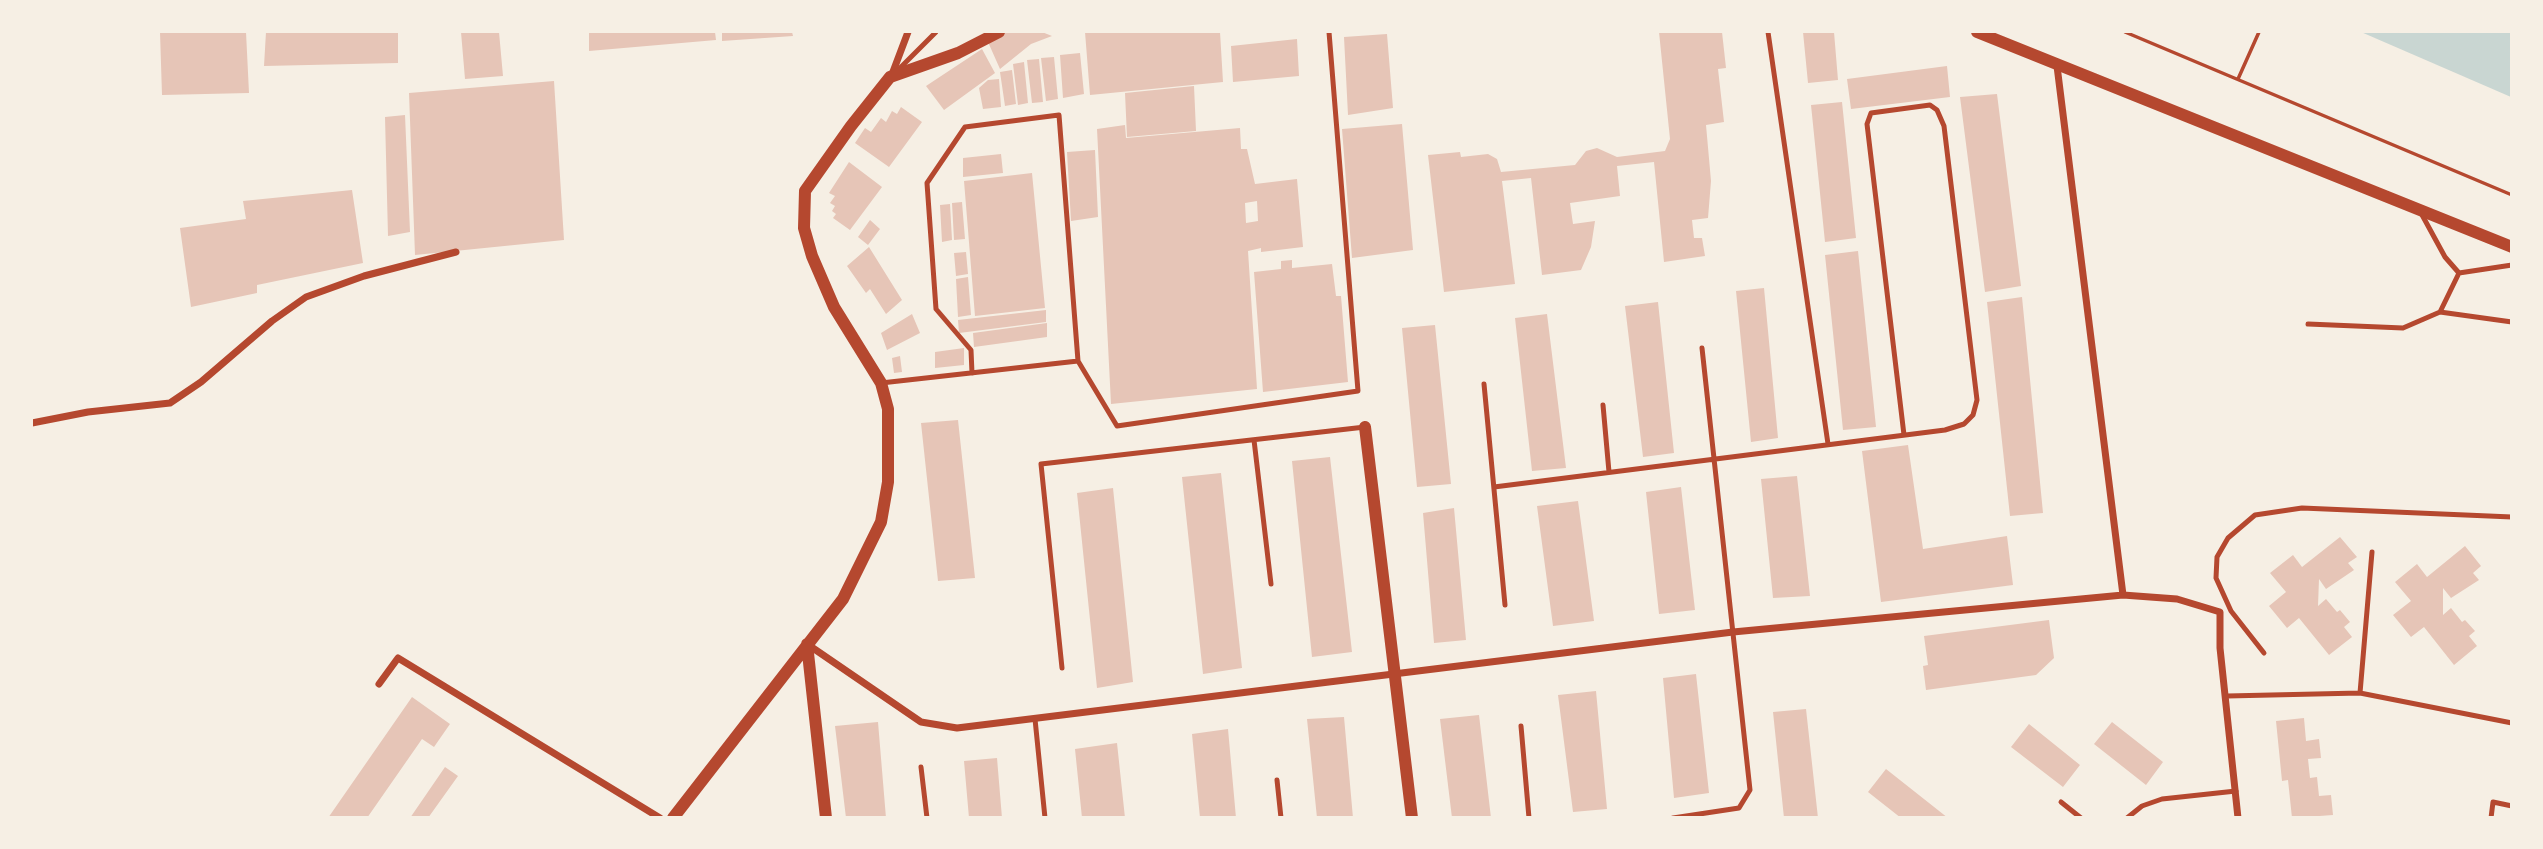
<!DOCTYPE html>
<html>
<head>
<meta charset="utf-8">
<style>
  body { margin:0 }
  #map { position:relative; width:2543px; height:849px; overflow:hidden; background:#f6efe4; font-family:"Zilla Slab",serif }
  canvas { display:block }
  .frame { position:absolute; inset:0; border:33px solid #f6efe4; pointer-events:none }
</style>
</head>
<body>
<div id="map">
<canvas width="2543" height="849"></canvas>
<div class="frame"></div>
</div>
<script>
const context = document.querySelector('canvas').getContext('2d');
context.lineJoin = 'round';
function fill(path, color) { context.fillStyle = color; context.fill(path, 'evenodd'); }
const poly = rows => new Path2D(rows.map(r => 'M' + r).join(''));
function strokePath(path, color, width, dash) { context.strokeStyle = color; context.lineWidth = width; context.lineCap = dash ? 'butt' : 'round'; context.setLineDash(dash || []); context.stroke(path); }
fill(poly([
  [2361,32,2511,32,2511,97]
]), '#c9d6d2');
fill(poly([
  [160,32,246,32,249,93,162,95],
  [266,32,398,32,398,63,264,66],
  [461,32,499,32,503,76,465,79],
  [589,32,715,32,716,40,589,51],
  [722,32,792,32,793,36,722,41],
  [1007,32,1042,32,1052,36,1031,44,1000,69,988,42],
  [1085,32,1220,32,1223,82,1090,95],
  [1659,32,1722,32,1726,68,1718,69,1724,122,1706,125,1711,181,1708,218,1692,220,1694,238,1702,238,1705,256,1664,262,1654,162,1617,166,1620,196,1570,203,1573,224,1595,221,1591,247,1581,270,1542,275,1531,178,1502,181,1515,284,1444,292,1428,155,1460,152,1461,157,1488,154,1497,159,1501,172,1575,165,1586,151,1597,148,1617,157,1665,151,1670,139],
  [1803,32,1834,32,1838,80,1808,83],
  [1387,34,1393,108,1348,115,1344,37],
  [1297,39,1299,76,1233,82,1231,46],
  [982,49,995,73,944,110,926,86],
  [1080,53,1084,94,1063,98,1060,55],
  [1054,57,1058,99,1046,101,1041,58],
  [1039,59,1043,102,1032,103,1027,60],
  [1024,62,1028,103,1018,105,1013,64],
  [1947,66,1950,97,1851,109,1847,79],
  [1012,70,1016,104,1005,106,1000,72],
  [999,79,1001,107,983,109,979,88,988,80],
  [554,81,564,240,415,255,409,93],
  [1194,86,1196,131,1127,137,1125,93],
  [1997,94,2021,286,1985,292,1960,97],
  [1842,102,1856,238,1825,242,1811,105],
  [901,107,922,122,889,167,855,143,865,128,871,132,881,118,886,122,892,111,897,114],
  [405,115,410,232,388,236,385,117],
  [1402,124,1413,250,1352,258,1342,129],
  [1125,125,1126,138,1240,128,1241,149,1247,149,1255,184,1297,179,1303,247,1261,252,1261,248,1248,251,1257,389,1111,404,1097,129],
  [1257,201,1258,221,1246,223,1245,203],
  [1095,150,1098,217,1071,221,1067,152],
  [1001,154,1003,173,963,177,963,158],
  [849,162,882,187,850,230,833,218,836,214,832,211,835,206,830,203,835,196,829,193],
  [1032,173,1045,308,975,316,964,181],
  [352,190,363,263,257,285,257,293,191,307,180,228,246,219,243,201],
  [962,202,965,239,954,240,952,203],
  [950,204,952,240,942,242,940,205],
  [870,220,880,229,868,245,858,237],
  [869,247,902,300,886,314,870,289,866,293,847,266],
  [1858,251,1876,427,1843,430,1825,255],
  [966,252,968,274,956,276,954,253],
  [1292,260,1292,268,1332,264,1336,296,1341,296,1348,382,1263,392,1254,272,1281,269,1281,261],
  [968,277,971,315,958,317,956,279],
  [1764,288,1778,438,1751,442,1736,291],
  [2022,297,2043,513,2010,516,1987,302],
  [1658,302,1674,453,1643,457,1625,306],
  [1046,310,1046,322,959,333,958,320],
  [912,314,920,333,887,350,881,333],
  [1547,314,1566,468,1532,471,1515,318],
  [1047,323,1047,337,974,347,973,333],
  [1435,325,1451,484,1417,487,1402,328],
  [964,348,964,365,935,368,935,352],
  [900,356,902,372,894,373,892,358],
  [958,420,975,578,938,581,921,423],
  [1908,445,1923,549,2007,536,2013,585,1881,602,1862,451],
  [1330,457,1352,652,1312,657,1292,461],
  [1221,473,1242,668,1203,674,1182,477],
  [1797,476,1810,596,1773,598,1761,479],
  [1681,487,1695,610,1659,614,1646,492],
  [1113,488,1133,682,1097,688,1077,493],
  [1578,501,1594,621,1553,626,1537,506],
  [1454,508,1466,640,1434,643,1423,513],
  [2340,537,2357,557,2348,563,2354,570,2326,589,2319,579,2318,606,2326,599,2337,612,2340,610,2350,622,2344,627,2352,637,2329,655,2299,618,2287,628,2269,606,2286,592,2270,573,2293,555,2302,567],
  [2465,546,2481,566,2473,573,2479,580,2451,598,2443,588,2443,615,2451,608,2462,622,2465,620,2475,631,2469,636,2477,646,2454,665,2424,627,2411,637,2393,615,2411,601,2395,582,2417,564,2427,577],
  [2049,620,2054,658,2036,675,1926,690,1923,666,1928,665,1924,636],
  [1696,674,1709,793,1674,798,1663,678],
  [1596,691,1607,809,1573,812,1558,695],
  [412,697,450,724,434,747,422,739,367,818,328,818],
  [1806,709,1818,818,1784,818,1773,712],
  [1479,715,1491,818,1452,818,1440,719],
  [1344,717,1353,818,1317,818,1307,719],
  [2304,718,2306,741,2319,739,2321,758,2308,759,2310,778,2317,777,2319,796,2331,795,2333,815,2292,818,2288,780,2282,781,2276,721],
  [878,722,886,818,846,818,835,726],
  [2112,722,2163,762,2146,785,2094,744],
  [2029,724,2080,765,2063,787,2011,747],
  [1228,729,1236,818,1200,818,1192,734],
  [1117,743,1125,818,1082,818,1075,749],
  [997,758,1002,818,969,818,964,761],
  [445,767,458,776,428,818,410,818],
  [1886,769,1948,818,1901,818,1868,792]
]), '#e6c5b7');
strokePath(poly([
  [2125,32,2512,195],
  [2238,79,2259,32]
]), '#b5482f', 3.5);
strokePath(poly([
  [1768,32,1828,444],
  [898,70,936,32],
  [2421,213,2445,257,2459,273,2512,265],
  [2440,312,2512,322],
  [2308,324,2403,328,2440,312,2459,273],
  [972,373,971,350,936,309,927,183,965,127,1059,115,1078,361],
  [881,383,1078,361,1117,426,1358,391,1329,32],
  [1484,384,1505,605],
  [1603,405,1609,472],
  [1254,440,1271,584],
  [1494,487,1945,430,1964,424,1973,415,1977,400,1944,126,1937,110,1930,105,1871,113,1867,124,1904,435],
  [2264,653,2231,611,2216,578,2217,557,2228,538,2255,515,2302,508,2512,517],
  [1062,668,1041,464,1365,427],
  [2360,693,2372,552],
  [2227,696,2360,693,2512,723],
  [1035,719,1045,818],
  [1521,726,1529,818],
  [921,767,927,818],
  [1277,780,1281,818],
  [2061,802,2081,818],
  [1673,818,1739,808,1750,790,1702,348],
  [2127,818,2142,806,2162,799,2236,791],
  [2491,818,2493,802,2512,806]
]), '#b5482f', 5);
strokePath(poly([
  [2057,66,2123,595],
  [891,77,908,32],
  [32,423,88,412,170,403,201,382,272,321,306,297,364,276,456,252],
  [807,644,921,722,957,728,1733,632,2123,595,2177,599,2220,612,2220,648,2238,818],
  [379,684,398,658,660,818]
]), '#b5482f', 7);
strokePath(poly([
  [1977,32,2512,247],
  [1365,427,1412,818],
  [807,644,826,818],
  [673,818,843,599,881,522,888,482,888,409,881,383,834,307,812,256,804,228,805,191,851,126,890,77,958,53,999,32]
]), '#b5482f', 12);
</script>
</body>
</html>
